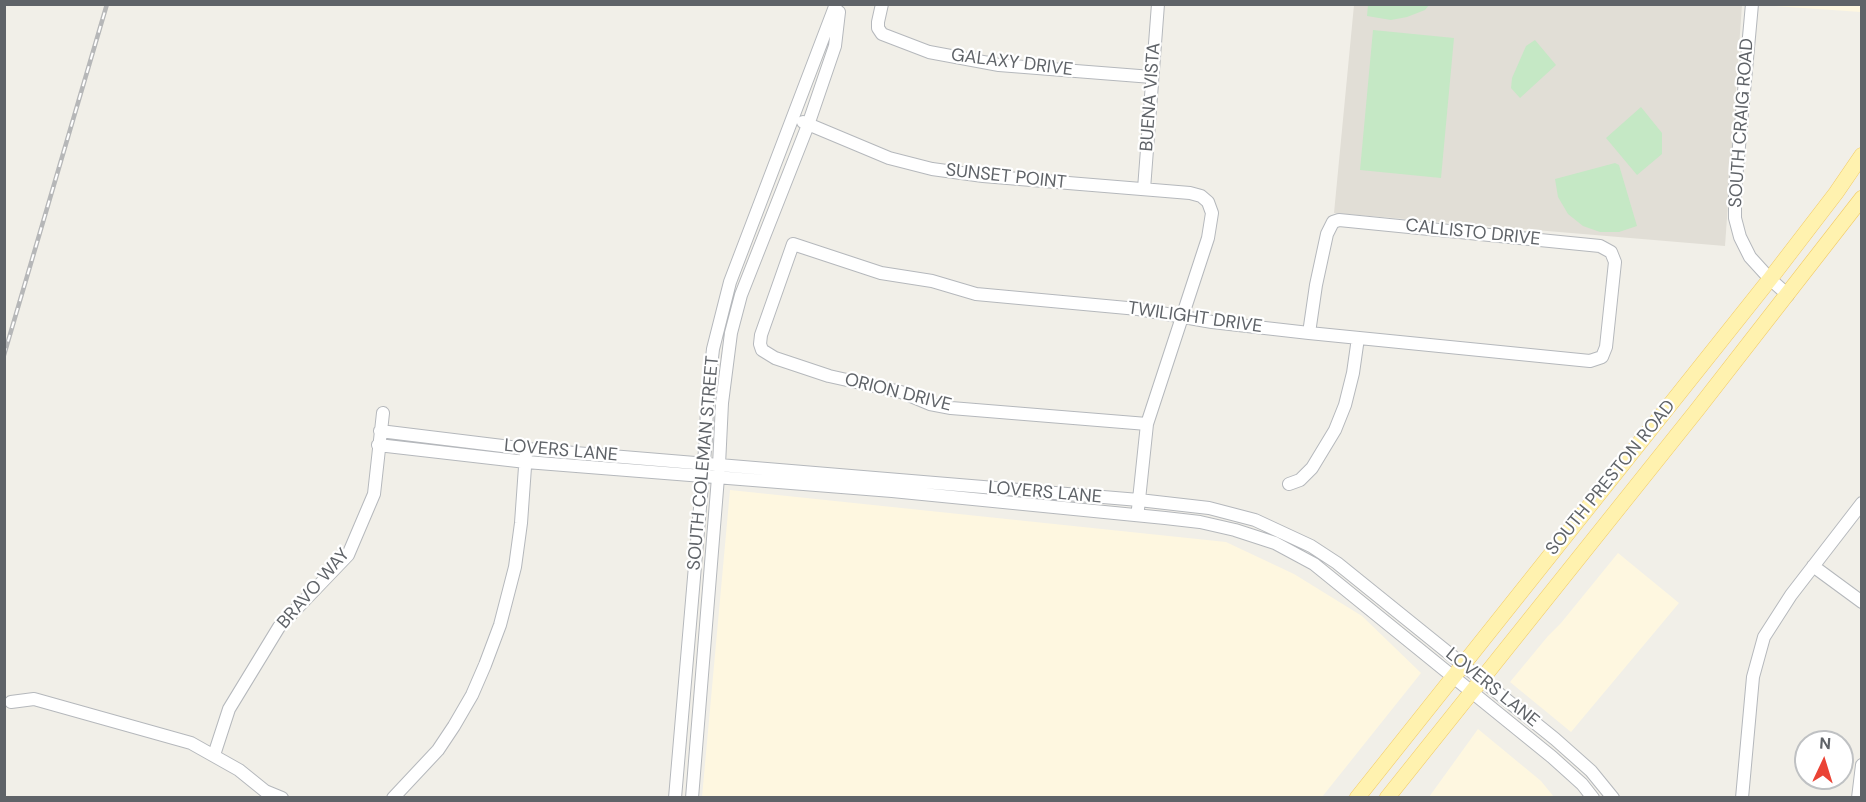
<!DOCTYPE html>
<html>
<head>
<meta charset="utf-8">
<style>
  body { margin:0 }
  #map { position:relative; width:1866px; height:802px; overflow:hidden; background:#f1efe8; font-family:"DM Sans",sans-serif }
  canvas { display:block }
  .frame { position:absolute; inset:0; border:6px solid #5f6368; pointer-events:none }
  .north { position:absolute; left:1794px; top:730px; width:60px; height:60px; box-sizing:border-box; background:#fff; border:2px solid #bfc1c3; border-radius:50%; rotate:4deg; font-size:16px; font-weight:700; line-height:24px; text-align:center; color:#5f6368 }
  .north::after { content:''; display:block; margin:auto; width:21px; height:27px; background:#ea4335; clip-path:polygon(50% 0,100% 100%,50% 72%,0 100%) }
</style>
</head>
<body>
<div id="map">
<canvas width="1866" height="802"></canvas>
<div class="frame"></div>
<div class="north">N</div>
</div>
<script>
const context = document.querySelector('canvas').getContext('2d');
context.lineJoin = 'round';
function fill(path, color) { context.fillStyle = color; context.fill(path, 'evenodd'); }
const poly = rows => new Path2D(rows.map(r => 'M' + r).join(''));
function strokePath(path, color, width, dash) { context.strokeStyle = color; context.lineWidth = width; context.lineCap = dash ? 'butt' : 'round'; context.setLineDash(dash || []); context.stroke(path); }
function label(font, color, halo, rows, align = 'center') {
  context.font = font + ' "DM Sans",sans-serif'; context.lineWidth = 4.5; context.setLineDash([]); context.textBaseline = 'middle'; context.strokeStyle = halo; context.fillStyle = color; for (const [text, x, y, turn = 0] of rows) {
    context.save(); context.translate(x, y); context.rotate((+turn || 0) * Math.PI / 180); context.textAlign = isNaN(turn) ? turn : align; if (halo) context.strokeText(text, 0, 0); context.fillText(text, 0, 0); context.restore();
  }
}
fill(poly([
  [1774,5,1861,5,1861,12,1774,6],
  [730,490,1226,542,1294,574,1362,616,1421,673,1322,797,702,797],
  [1618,553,1679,603,1571,732,1510,682,1548,636,1561,623],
  [1478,729,1541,781,1554,797,1429,797]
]), '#fef7e0');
fill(poly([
  [1354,5,1742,5,1725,246,1334,213]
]), '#e1ded6');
fill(poly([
  [1368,5,1368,4,1429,5,1425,10,1407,17,1391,20,1367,16],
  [1373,30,1454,38,1441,178,1360,170],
  [1535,40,1556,65,1520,98,1511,88,1512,78,1526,46],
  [1641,107,1662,133,1662,154,1637,175,1606,138],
  [1615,163,1619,165,1637,226,1619,232,1600,232,1583,226,1568,214,1558,197,1555,179]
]), '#c5e8c5');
const minor = poly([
  [882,4,878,22,878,28,882,34,929,52,999,65,1152,77],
  [1752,4,1735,190,1735,218,1740,237,1750,257,1770,279,1788,295],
  [803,122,889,158,932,169,983,176,1190,193,1201,196,1208,202,1212,213,1208,238,1147,424,1138,509],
  [1144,189,1158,4],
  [1147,424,951,408,930,404,901,392,829,376,775,358,762,350,760,344,761,335,793,244,881,273,932,281,976,294,1138,309,1212,322,1309,333,1590,361,1602,357,1606,347,1615,262,1611,252,1600,246,1339,220,1333,222,1327,234,1316,285,1309,333],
  [380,431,527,449,1139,500,1209,508,1255,520,1311,546,1337,563,1555,739,1591,771,1613,798],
  [378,445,526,462,892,491,1165,518,1200,522,1235,530,1275,543,1314,564,1552,757,1582,784,1593,798],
  [1289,484,1300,480,1312,468,1335,430,1345,405,1353,373,1358,338],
  [1813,566,1862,602],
  [11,702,34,699,191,743,239,770,265,791,282,798],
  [214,755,229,709,279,627,348,555,374,494,383,413],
  [393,798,438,750,454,726,472,695,485,665,500,625,515,567,521,523,526,453],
  [675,798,706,438,707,402,713,349,730,282,836,4],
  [692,798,719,465,722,403,731,333,741,295,808,125,835,46,839,12],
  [1742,798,1753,677,1764,637,1791,595,1862,503],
  [1858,798,1862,765]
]);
const major = poly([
  [1357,798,1770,279,1836,193,1862,155],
  [1387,798,1697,410,1862,198]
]);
strokePath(minor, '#b5b8bc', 14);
strokePath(major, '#f2c960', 16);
strokePath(minor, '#fff', 12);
strokePath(major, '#fff2af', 15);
const rail = poly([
  [4,355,107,4]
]);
strokePath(rail, '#b6b7b8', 4.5);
strokePath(rail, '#fff', 2, [7]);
label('18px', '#5f6368', '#fff', [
  ["GALAXY DRIVE",1012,63,7],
  ["BUENA VISTA",1151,97,-86],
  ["SOUTH CRAIG ROAD",1742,123,-86],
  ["SUNSET POINT",1006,177,6],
  ["CALLISTO DRIVE",1473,233,6],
  ["TWILIGHT DRIVE",1195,318,8],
  ["ORION DRIVE",898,393,14],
  ["LOVERS LANE",561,451,5],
  ["SOUTH COLEMAN STREET",704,463,-85],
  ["SOUTH PRESTON ROAD",1611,478,-51],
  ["LOVERS LANE",1045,493,5],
  ["BRAVO WAY",314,589,-49],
  ["LOVERS LANE",1492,688,39]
]);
</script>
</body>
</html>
